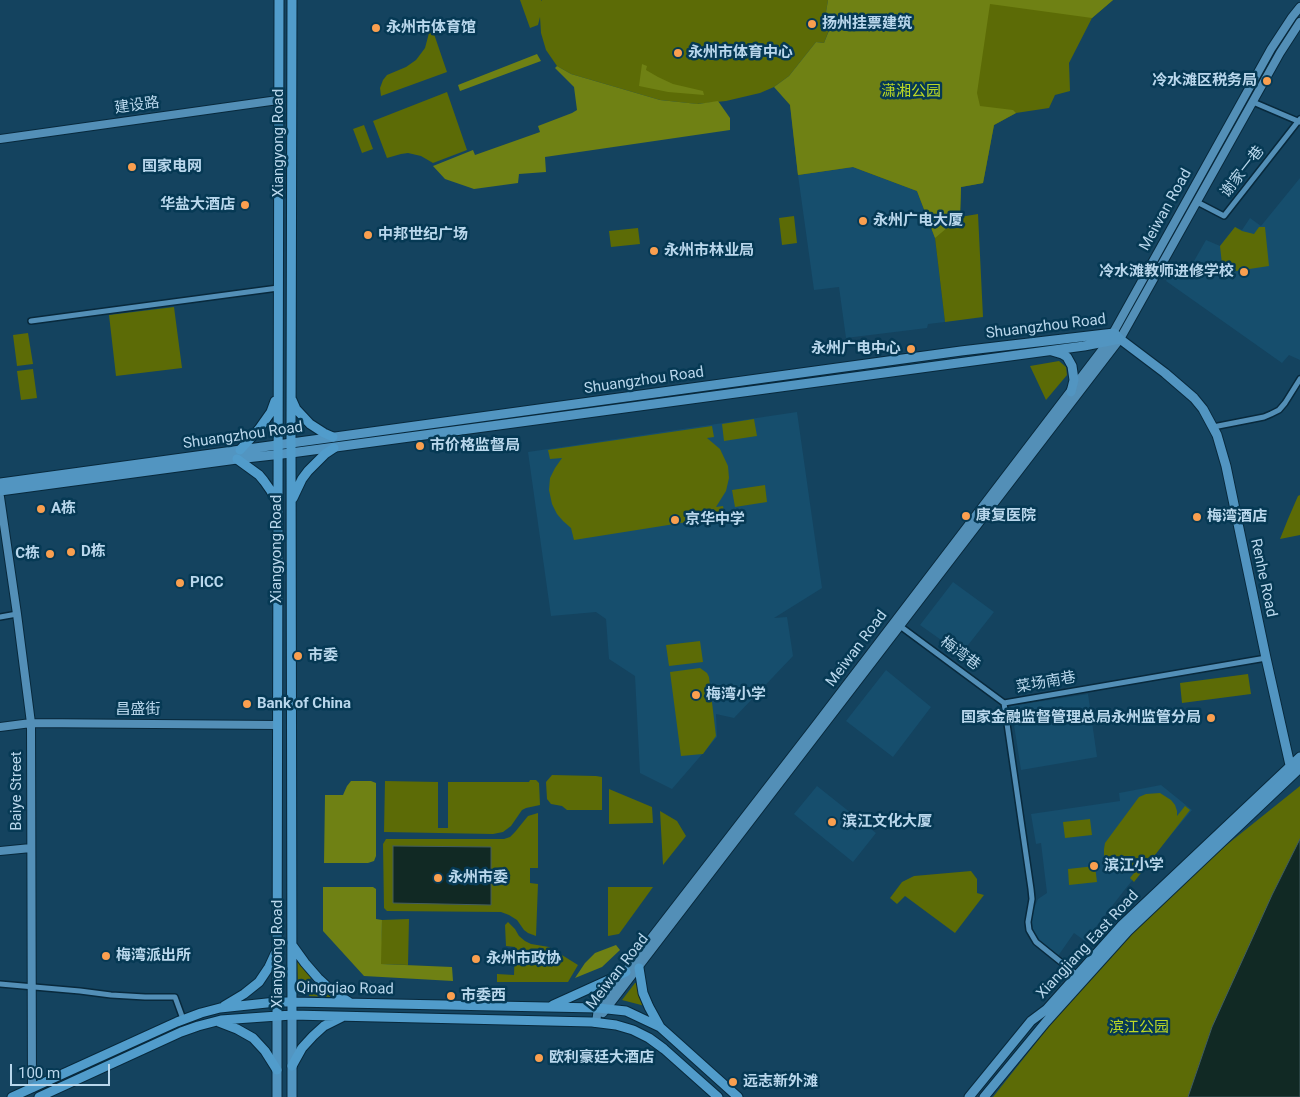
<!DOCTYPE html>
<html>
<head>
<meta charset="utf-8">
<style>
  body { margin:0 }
  #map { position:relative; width:1300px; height:1097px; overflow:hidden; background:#14435f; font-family:Roboto,sans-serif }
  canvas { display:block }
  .scale { position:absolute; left:10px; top:1064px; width:100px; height:22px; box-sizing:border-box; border:2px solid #b9d7ec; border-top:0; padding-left:6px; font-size:15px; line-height:18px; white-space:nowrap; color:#b9d7ec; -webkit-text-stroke:4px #063954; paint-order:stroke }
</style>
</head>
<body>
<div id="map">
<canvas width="1300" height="1097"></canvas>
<div class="scale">100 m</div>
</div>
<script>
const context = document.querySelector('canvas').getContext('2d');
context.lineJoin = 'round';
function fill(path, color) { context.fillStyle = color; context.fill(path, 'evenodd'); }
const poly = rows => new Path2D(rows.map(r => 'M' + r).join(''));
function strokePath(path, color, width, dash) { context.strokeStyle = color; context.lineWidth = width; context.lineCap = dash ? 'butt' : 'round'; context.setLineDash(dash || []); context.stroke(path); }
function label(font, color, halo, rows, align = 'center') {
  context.font = font + ' Roboto,"Noto Sans SC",sans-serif'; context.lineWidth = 5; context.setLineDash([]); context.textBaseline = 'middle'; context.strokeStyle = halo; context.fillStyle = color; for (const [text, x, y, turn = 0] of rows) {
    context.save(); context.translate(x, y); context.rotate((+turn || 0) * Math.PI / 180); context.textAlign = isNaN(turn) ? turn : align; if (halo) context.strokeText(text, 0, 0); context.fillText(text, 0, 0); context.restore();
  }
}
fill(poly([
  [853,167,917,191,935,238,945,322,928,324,927,328,846,338,839,287,814,290,798,175],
  [1300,178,1300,360,1289,355,1282,363,1166,281,1174,268,1186,275,1206,240,1220,246,1235,227,1242,230,1250,218,1261,226],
  [797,412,822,588,774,618,787,617,793,656,734,718,716,714,717,737,672,789,640,773,635,676,609,659,606,619,596,612,551,616,528,452],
  [953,582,994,612,961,654,920,625],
  [886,670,931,707,893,757,846,721],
  [1088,694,1097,757,1021,770,1011,706],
  [1161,785,1192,810,1126,888,1085,941,1074,933,1058,956,1035,936,1030,927,1031,916,1038,899,1047,893,1041,843,1036,844,1031,814,1120,801,1119,793],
  [817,786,876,833,853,862,794,814]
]), '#164e6d');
fill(poly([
  [520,0,541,0,542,1,542,0,828,0,825,18,832,22,824,43,816,42,789,76,774,87,760,93,726,101,697,104,660,100,571,74,557,66,546,50,541,33,540,17,538,25,530,28],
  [842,0,1113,0,1092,18,1069,63,1070,91,1055,95,1049,108,1016,113,994,125,983,183,961,187,960,217,978,214,983,317,945,322,935,238,917,191,853,167,798,175,789,94,843,33],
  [433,31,447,72,381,96,380,88,383,80,387,75,406,67,416,60,425,48,429,33],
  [447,92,467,150,433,163,421,156,408,153,401,154,387,158,373,121],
  [364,125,373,149,362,153,353,129],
  [794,216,797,243,782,245,779,218],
  [1235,227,1242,231,1254,234,1259,227,1265,227,1269,266,1223,273,1220,246],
  [638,228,640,244,611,247,609,231],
  [174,307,182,368,116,376,109,315],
  [28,333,33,364,17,366,13,335],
  [1059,361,1066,367,1067,375,1046,400,1030,366],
  [33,369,37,398,21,400,17,371],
  [754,419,757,436,724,441,722,424],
  [712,426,714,437,707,438,720,449,728,466,729,478,726,491,716,507,723,506,725,516,574,540,571,528,563,521,557,514,552,504,549,490,550,478,555,468,562,458,550,459,548,450],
  [765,485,767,502,735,507,732,490],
  [1300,495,1300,535,1280,539,1288,519,1298,496],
  [700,641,703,662,669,666,666,645],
  [700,668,707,673,709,677,716,736,703,754,681,756,670,672],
  [1248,674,1251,694,1182,703,1180,683],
  [552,775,596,776,602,777,602,810,567,810,562,806,551,804,547,799,546,782],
  [530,780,536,780,539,783,540,805,526,808,522,810,511,826,503,832,493,834,384,832,385,781,438,782,438,828,448,828,448,782,529,782],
  [1300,786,1300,839,1272,895,1212,1027,1188,1097,993,1097,1054,1020,1105,961,1143,922,1214,855],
  [609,789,652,807,653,823,609,824],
  [1160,793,1171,800,1175,805,1177,811,1177,816,1185,806,1190,810,1134,882,1130,878,1134,873,1123,873,1116,872,1107,863,1104,855,1104,849,1105,843,1139,797,1146,794],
  [660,811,677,821,686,836,663,865],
  [538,813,538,868,530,868,530,883,538,884,536,936,528,933,524,930,517,920,509,915,501,912,387,911,384,908,383,844,386,839,504,839,510,837,515,832,528,816],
  [1090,819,1092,835,1065,838,1063,822],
  [1095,866,1097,882,1069,885,1068,869],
  [971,871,977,879,977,893,984,895,955,933,905,896,897,904,890,898,902,882,914,876],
  [608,887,653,887,619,934,608,936],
  [409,919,408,965,380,964,382,920],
  [508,922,515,929,519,936,525,941,531,944,549,947,578,965,568,982,497,982,497,974,514,975,515,947,506,946,505,925],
  [298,959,312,977,301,987,298,987,297,960],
  [317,983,333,996,332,997,309,996,310,993],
  [635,983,636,983,645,1006,622,1000]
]), '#5c6b06');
fill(poly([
  [828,0,1113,0,1092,18,990,4,977,93,980,106,1013,110,1016,113,994,125,983,183,961,187,960,217,935,238,917,191,853,167,798,175,790,105,774,87,789,76,816,42,824,43,832,23,825,18],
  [537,54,541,61,460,91,458,85],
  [642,64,647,66,646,70,658,77,673,84,703,91,704,95,668,92,639,86],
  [557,66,571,74,660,100,698,104,718,101,730,118,730,130,545,157,546,172,519,174,518,183,474,189,445,179,433,166,473,150,475,155,540,132,538,126,572,113,577,110,574,87,555,68],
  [351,781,371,781,376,783,376,856,374,861,368,863,324,863,325,795,343,795,347,786],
  [323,887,373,887,376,889,376,919,382,920,381,964,452,967,453,981,364,976,323,931],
  [616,945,620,950,602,967,575,978,585,963,595,953]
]), '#6f8114');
const water = poly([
  [1300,839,1300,1097,1188,1097,1212,1027,1272,895,1300,839],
  [393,846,491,847,491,905,393,903,393,846]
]);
fill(water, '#112924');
strokePath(water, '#435d60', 1);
const minor = poly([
  [1253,102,1300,122],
  [1197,202,1224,216,1300,119],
  [31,321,278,288],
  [1213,427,1264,417,1271,414,1279,410,1285,403,1300,379],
  [0,617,17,614],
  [900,626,1004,703],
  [1077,975,1036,942,1029,930,1028,922,1032,899,1031,889,1004,703,1266,658],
  [0,984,80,991,111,995,145,997,175,997,183,1019]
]);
const tertiary = poly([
  [0,139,278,100],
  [0,497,17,614,31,723,32,1088],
  [0,727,31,723,277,725],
  [0,851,31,848],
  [603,1013,1120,339,1280,53,1300,22],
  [596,1023,598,1008,607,995,815,726,1108,342,1271,49,1292,17,1300,7]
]);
const secondary = poly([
  [1052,351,1062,354,1067,357,1072,366,1074,380,1071,392],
  [0,483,961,351,1114,333,1120,339,1165,373,1194,398,1203,409,1217,435,1226,466,1266,658,1292,774],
  [0,491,237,459,291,453,1084,346,1120,339],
  [277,1015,277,1097],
  [292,1097,292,1015],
  [969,1097,1031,1021,1047,1009,1122,925,1300,757],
  [984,1097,1046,1022,1128,931,1300,768]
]);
const primary = poly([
  [292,400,296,409,310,424,324,433,333,437],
  [240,450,259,429,271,412,275,401],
  [237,459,259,475,264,481,271,491,277,502],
  [293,498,302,479,308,471,325,454,334,448],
  [292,945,305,963,318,978,332,991,349,1002],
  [639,968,643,993,649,1007,660,1027],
  [553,1005,626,972],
  [224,1006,244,994,259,982,269,967,275,954],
  [277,1015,279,0],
  [292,1015,291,434,292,0],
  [219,1022,237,1029,253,1038,265,1051,277,1070],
  [292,1066,302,1048,313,1036,324,1026,342,1017],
  [12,1097,177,1022,201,1013,220,1008,276,1002,292,1002,598,1008,626,1011,660,1027,738,1097],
  [39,1097,181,1032,198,1026,221,1020,292,1015,592,1022,616,1025,633,1030,649,1038,664,1049,718,1097]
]);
strokePath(minor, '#08293c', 8);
strokePath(tertiary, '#08293c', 10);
strokePath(secondary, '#08293c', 11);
strokePath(primary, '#08293c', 11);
strokePath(minor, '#538fb7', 5);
strokePath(tertiary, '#538fb7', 8);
strokePath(secondary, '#5295c1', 9);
strokePath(primary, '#519ccb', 9);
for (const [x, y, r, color] of [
  [812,24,5,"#fa9f4f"],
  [376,28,5,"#fa9f4f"],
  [678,53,5,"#fa9f4f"],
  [1267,81,5,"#fa9f4f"],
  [132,167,5,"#fa9f4f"],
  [245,205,5,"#fa9f4f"],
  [863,221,5,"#fa9f4f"],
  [368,235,5,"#fa9f4f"],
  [654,251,5,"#fa9f4f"],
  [1244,272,5,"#fa9f4f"],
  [911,349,5,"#fa9f4f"],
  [420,446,5,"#fa9f4f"],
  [41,509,5,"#fa9f4f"],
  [966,516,5,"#fa9f4f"],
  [1197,517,5,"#fa9f4f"],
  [675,520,5,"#fa9f4f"],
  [71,552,5,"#fa9f4f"],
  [50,554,5,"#fa9f4f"],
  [180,583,5,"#fa9f4f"],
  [298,656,5,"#fa9f4f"],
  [696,695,5,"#fa9f4f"],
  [247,704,5,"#fa9f4f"],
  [1211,718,5,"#fa9f4f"],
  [832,822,5,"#fa9f4f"],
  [1094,866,5,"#fa9f4f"],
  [438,878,5,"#fa9f4f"],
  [106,956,5,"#fa9f4f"],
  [476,959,5,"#fa9f4f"],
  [451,996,5,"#fa9f4f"],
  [539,1058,5,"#fa9f4f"],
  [733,1082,5,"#fa9f4f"]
]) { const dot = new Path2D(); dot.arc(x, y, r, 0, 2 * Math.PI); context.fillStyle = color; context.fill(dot); strokePath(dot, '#063954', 2); }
label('bold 15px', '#b9d7ec', '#063954', [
  ["扬州挂票建筑",822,24],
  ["永州市体育馆",386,28],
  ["永州市体育中心",688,53],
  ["冷水滩区税务局",1257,81,"right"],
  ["国家电网",142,167],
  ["华盐大酒店",235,205,"right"],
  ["永州广电大厦",873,221],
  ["中邦世纪广场",378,235],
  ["永州市林业局",664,251],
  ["冷水滩教师进修学校",1234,272,"right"],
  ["永州广电中心",901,349,"right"],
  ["市价格监督局",430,446],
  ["A栋",51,509],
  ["康复医院",976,516],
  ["梅湾酒店",1207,517],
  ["京华中学",685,520],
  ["D栋",81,552],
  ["C栋",40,554,"right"],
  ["PICC",190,583],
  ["市委",308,656],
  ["梅湾小学",706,695],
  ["Bank of China",257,704],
  ["国家金融监督管理总局永州监管分局",1201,718,"right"],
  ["滨江文化大厦",842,822],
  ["滨江小学",1104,866],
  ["永州市委",448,878],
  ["梅湾派出所",116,956],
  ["永州市政协",486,959],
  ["市委西",461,996],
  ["欧利豪廷大酒店",549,1058],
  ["远志新外滩",743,1082]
], 'left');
label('15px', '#bdd925', '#063954', [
  ["潇湘公园",911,92],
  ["滨江公园",1139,1028]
]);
label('15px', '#b9d7ec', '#063954', [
  ["建设路",137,106,-8],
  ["Xiangyong Road",279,143,-90],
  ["谢家一巷",1243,172,-52],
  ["Meiwan Road",1166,210,-61],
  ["Shuangzhou Road",1046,327,-7],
  ["Shuangzhou Road",644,381,-8],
  ["Shuangzhou Road",243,436,-8],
  ["Xiangyong Road",277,549,-90],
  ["Renhe Road",1263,578,78],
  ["Meiwan Road",857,649,-53],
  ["梅湾巷",960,654,36],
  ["菜场南巷",1046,683,-10],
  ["昌盛街",138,710],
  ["Baiye Street",17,791,-90],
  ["Xiangjiang East Road",1088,945,-47],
  ["Xiangyong Road",278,954,-90],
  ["Meiwan Road",618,972,-52],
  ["Qingqiao Road",345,989,1]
]);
</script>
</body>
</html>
